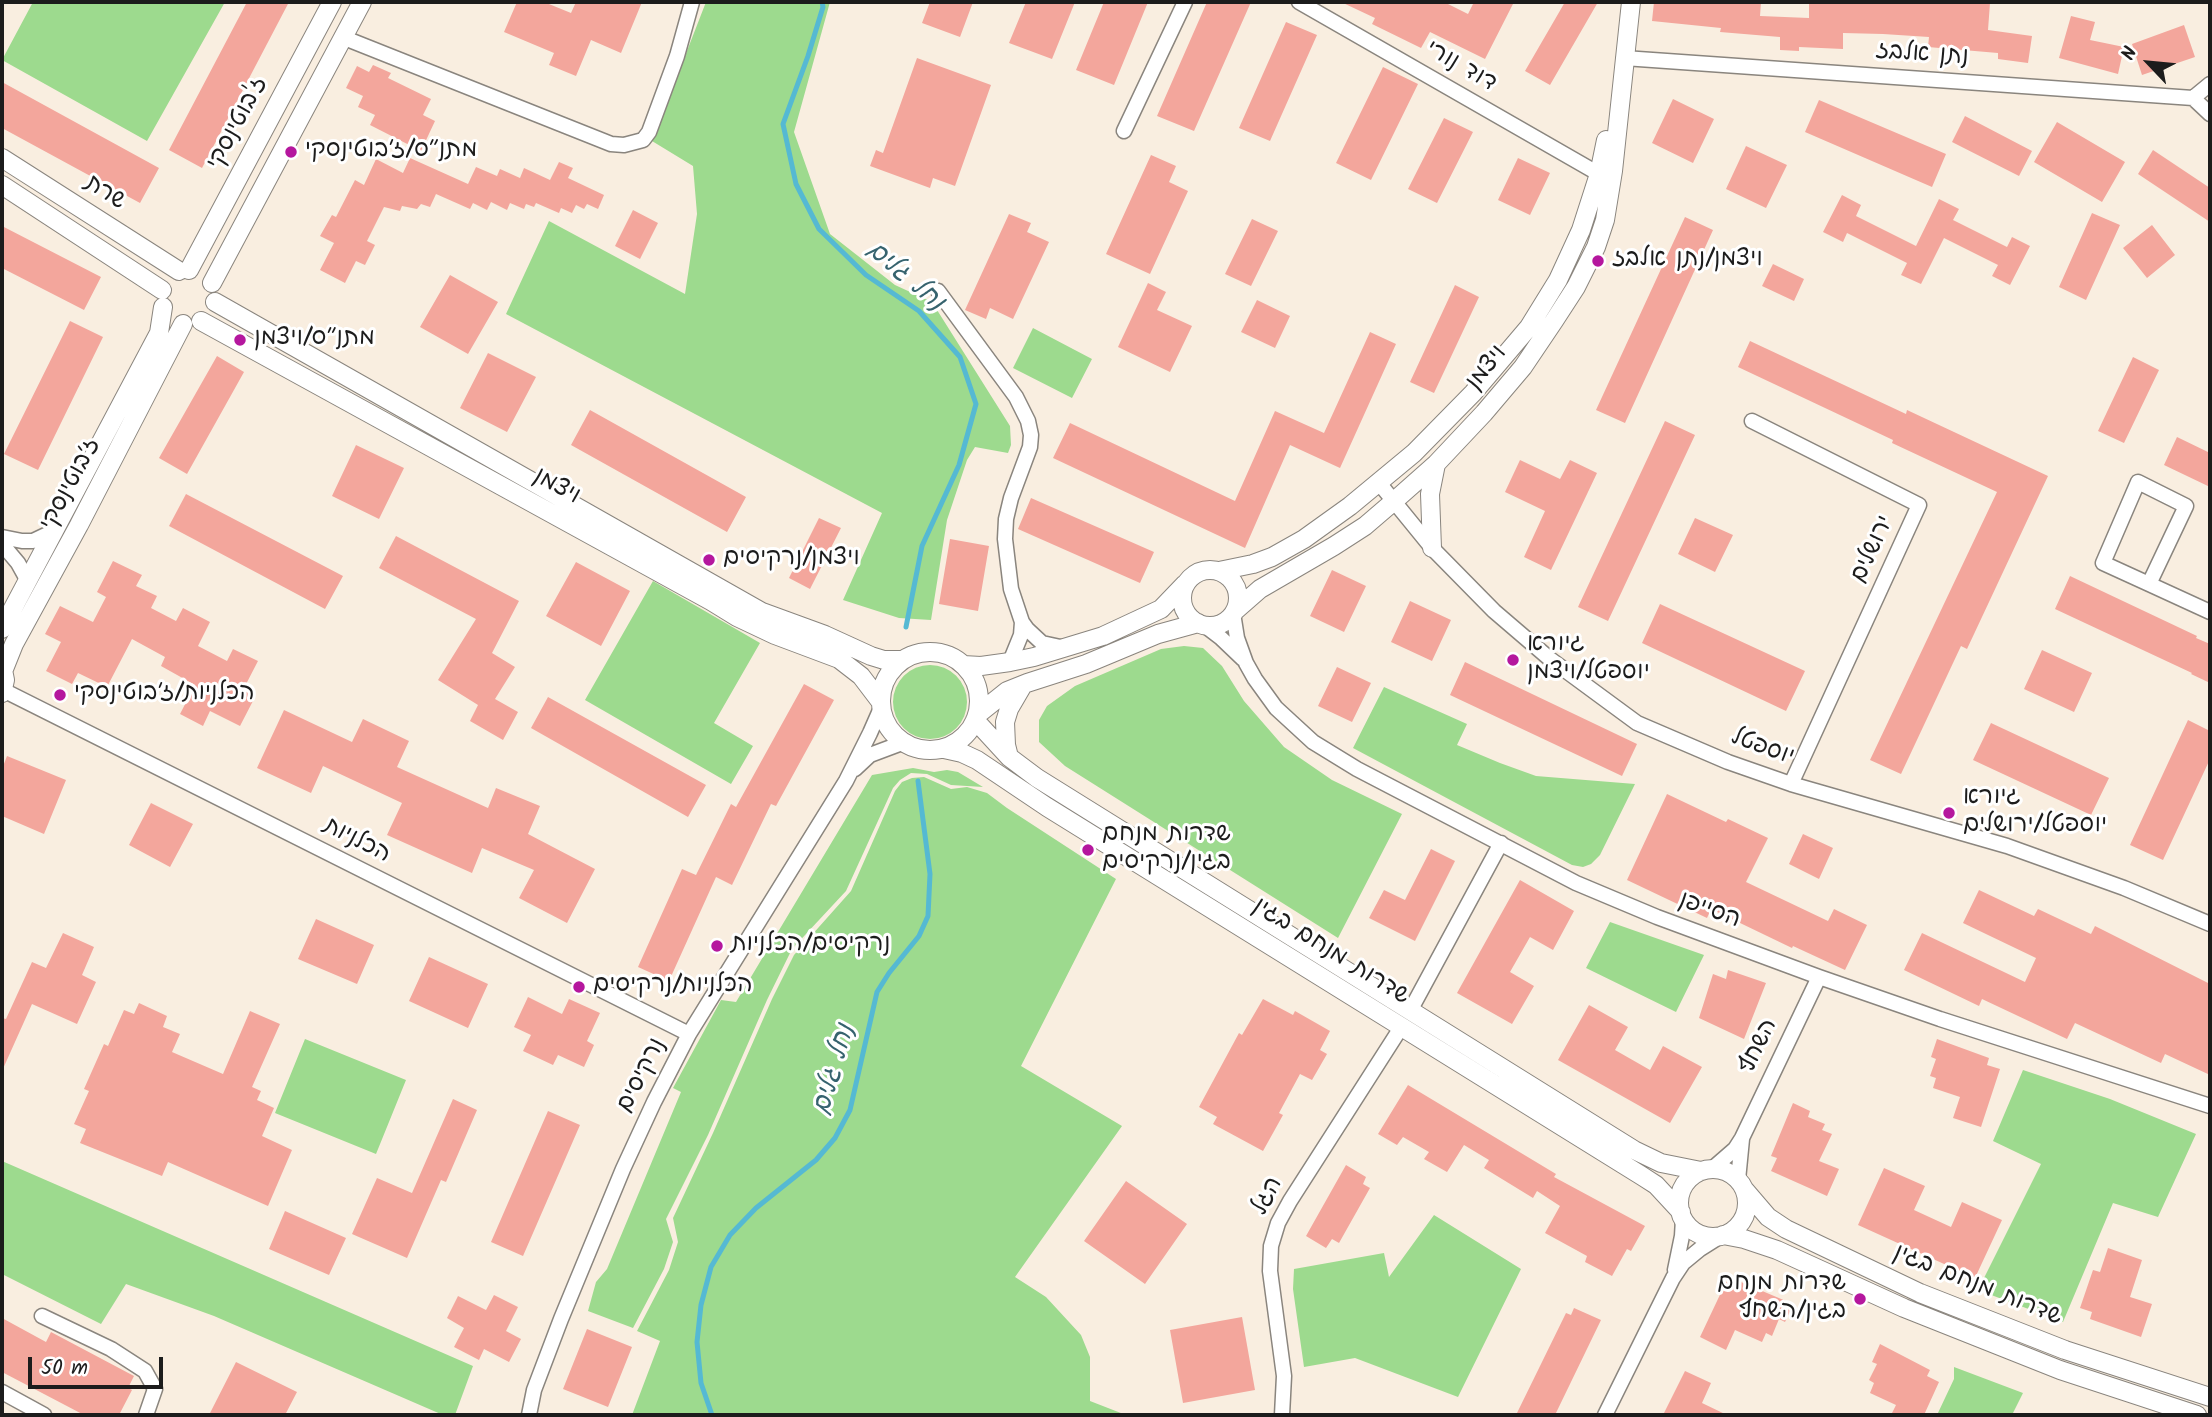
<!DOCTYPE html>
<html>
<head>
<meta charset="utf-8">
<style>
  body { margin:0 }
  #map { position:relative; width:2212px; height:1417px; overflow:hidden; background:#f9eee0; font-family:Kalam,sans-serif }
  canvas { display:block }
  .frame { position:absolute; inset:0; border:4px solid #1c1c1c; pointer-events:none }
  .north { position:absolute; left:2114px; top:28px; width:70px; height:70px; -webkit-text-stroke:5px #fff; paint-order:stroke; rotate:296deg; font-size:19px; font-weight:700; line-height:28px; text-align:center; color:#1c1c1c }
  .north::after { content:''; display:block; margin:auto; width:24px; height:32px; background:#1c1c1c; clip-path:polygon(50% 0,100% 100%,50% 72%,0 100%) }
  .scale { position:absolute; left:28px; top:1357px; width:135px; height:32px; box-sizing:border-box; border:4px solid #1c1c1c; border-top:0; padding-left:9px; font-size:21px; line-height:24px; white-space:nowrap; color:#1c1c1c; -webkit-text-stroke:5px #fff; paint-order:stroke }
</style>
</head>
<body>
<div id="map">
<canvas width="2212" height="1417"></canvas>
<div class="frame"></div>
<div class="north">N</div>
<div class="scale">50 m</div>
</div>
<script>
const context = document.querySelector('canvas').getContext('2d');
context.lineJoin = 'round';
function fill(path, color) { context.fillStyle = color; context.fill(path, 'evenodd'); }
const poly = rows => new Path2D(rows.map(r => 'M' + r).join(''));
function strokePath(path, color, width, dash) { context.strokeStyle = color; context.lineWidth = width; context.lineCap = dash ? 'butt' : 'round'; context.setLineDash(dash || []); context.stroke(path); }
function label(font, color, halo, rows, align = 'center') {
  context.font = font + ' Kalam,"Playpen Sans Hebrew",sans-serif'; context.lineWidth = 6; context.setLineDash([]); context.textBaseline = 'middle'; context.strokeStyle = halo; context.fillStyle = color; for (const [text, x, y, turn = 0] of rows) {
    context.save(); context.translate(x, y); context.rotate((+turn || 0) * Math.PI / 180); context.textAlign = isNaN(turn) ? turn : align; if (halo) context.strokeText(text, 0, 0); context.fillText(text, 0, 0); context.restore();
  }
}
fill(poly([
  [33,2,225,2,147,141,2,60],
  [706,2,830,2,794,132,830,234,895,285,932,302,1010,426,1011,445,1008,453,975,447,967,460,947,520,931,620,899,618,843,600,882,513,506,314,549,221,685,294,697,214,693,166,652,141],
  [1033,328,1092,359,1072,398,1013,368],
  [653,581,760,643,714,723,753,746,731,784,585,700],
  [1184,646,1203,648,1222,666,1244,701,1284,747,1332,780,1402,814,1338,938,1065,766,1039,742,1039,720,1047,706,1075,686,1161,649],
  '893 702a37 37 0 1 1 74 0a37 37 0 1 1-74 0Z',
  [1384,687,1467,724,1457,745,1500,763,1536,776,1635,784,1600,855,1591,864,1583,867,1572,865,1353,748],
  [913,768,934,772,947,770,958,772,983,787,951,785,927,774,911,773,900,780,893,788,846,891,792,949,767,1000,708,1135,666,1219,673,1242,664,1269,633,1328,588,1311,596,1282,607,1269,681,1092,673,1088,721,1000,736,1002,872,775],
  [924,777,951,789,967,787,987,793,1007,808,1116,879,1021,1066,1122,1126,1015,1277,1046,1297,1081,1335,1090,1357,1090,1401,1126,1415,632,1415,660,1341,637,1331,669,1270,678,1242,673,1218,713,1133,772,999,794,955,851,891,895,791,902,782,912,778],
  [1610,922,1704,955,1676,1012,1586,968],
  [305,1039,406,1080,376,1154,275,1113],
  [2023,1070,2110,1099,2196,1134,2158,1217,2113,1203,2063,1322,1978,1290,2041,1164,1993,1141],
  [2,1161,473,1366,455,1415,443,1415,214,1316,126,1284,101,1324,2,1274],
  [1434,1215,1521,1269,1458,1397,1355,1358,1304,1367,1293,1289,1294,1269,1384,1253,1389,1277],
  [1954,1367,2023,1393,2012,1415,1937,1415,1954,1379]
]), '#9dda8e');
strokePath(poly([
  [822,2,823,7,808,56,783,124,796,184,819,229,866,275,919,311,960,357,976,404,959,465,922,546,906,627],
  [712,1415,701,1383,697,1342,701,1305,711,1267,730,1235,756,1208,816,1160,835,1138,850,1110,877,992,889,973,919,936,928,916,930,874,918,781]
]), '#55b9d3', 5);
fill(poly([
  [247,2,289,2,202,168,169,150],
  [517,2,544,2,571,13,576,2,642,2,621,53,591,40,576,76,549,65,554,53,504,32],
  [930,2,973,2,960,37,922,23],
  [1026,2,1075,2,1052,59,1009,43],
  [1104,2,1148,2,1114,85,1076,70],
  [1207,2,1251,2,1194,131,1157,116],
  [1341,2,1444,2,1468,14,1474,2,1514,2,1485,59,1430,32,1421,48,1372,24,1375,18],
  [1565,2,1598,2,1550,85,1525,71],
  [1654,2,1761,2,1760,16,1809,18,1809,2,1990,3,1988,30,2032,36,2028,63,1998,59,1998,53,1928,47,1929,37,1883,34,1843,33,1843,49,1799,47,1799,51,1780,50,1780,37,1720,32,1721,28,1652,21],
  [2071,16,2095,22,2090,40,2124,47,2118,74,2059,58],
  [1286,22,1317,35,1270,141,1239,128],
  [2184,25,2195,57,2142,75,2132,44],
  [917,58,991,85,955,186,933,178,930,188,870,166,876,150,883,153],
  [373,65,391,73,388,78,431,99,423,115,435,121,421,151,370,125,375,115,358,107,363,96,346,88,357,66,369,72],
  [1383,67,1418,84,1371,180,1336,163],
  [2,82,159,168,140,203,2,128],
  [1673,99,1714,119,1693,163,1652,143],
  [1819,100,1946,154,1932,187,1805,132],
  [1965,116,2032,151,2019,176,1952,142],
  [1444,118,1473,132,1437,203,1408,189],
  [2057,122,2125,162,2102,202,2034,162],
  [1746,146,1787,165,1766,208,1726,189],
  [2153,150,2210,188,2210,222,2138,174],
  [1151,155,1176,166,1169,182,1188,191,1150,274,1106,254],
  [410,158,468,184,476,167,497,176,500,169,520,178,524,168,550,180,559,162,573,168,568,178,604,195,598,209,587,204,584,209,576,205,572,213,561,208,559,213,536,203,534,207,526,204,524,209,510,203,507,210,491,202,487,210,473,203,470,209,436,194,430,207,421,204,417,209,402,206,400,211,384,207,367,241,375,245,365,265,356,261,345,283,320,270,334,243,320,236,332,215,336,217,355,180,364,185,376,159,403,173],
  [1518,158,1550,173,1530,215,1498,200],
  [1842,195,1861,205,1856,216,1916,246,1939,199,1959,209,1953,220,2007,247,2012,237,2030,246,2010,285,1992,276,1998,265,1944,238,1921,284,1901,275,1907,263,1847,233,1843,242,1823,232],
  [633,210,658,223,640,259,615,246],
  [2092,213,2120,225,2086,300,2059,287],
  [1009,214,1031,223,1027,232,1049,242,1013,319,990,308,986,319,965,310],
  [1685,217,1713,230,1625,423,1596,410],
  [1252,219,1278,231,1251,286,1225,274],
  [2152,225,2175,255,2147,278,2123,248],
  [2,226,101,277,84,310,2,268],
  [1773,264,1804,279,1794,301,1762,286],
  [450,275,498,302,468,354,420,327],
  [1148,283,1166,292,1157,310,1192,326,1170,372,1118,347],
  [1455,285,1479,297,1434,393,1410,382],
  [1257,300,1290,316,1275,348,1241,332],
  [70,321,103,337,38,470,4,454],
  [1370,332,1396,344,1340,468,1290,445,1245,548,1053,458,1070,423,1235,501,1275,411,1324,433],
  [1750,341,1906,414,1907,410,2048,476,1967,649,1961,646,1901,774,1870,760,1997,492,1892,443,1893,440,1738,367],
  [488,353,536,377,507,432,460,408],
  [217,356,244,372,187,474,159,458],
  [2133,357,2159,370,2124,443,2098,431],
  [590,410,746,497,727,532,571,445],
  [1665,421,1695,435,1608,621,1578,607],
  [2177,437,2210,453,2210,487,2164,465],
  [356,445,404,468,379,519,332,496],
  [1520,460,1560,479,1570,460,1597,473,1551,570,1524,557,1545,511,1505,492],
  [186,494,343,576,325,609,169,526],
  [1031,498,1154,552,1140,583,1018,529],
  [819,518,841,528,810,589,789,578],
  [1695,518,1733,535,1715,572,1678,554],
  [396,536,519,601,492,653,515,667,495,699,518,712,503,740,470,721,478,705,438,680,476,619,379,568],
  [950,539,989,546,978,611,939,604],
  [113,561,142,575,136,586,157,596,151,608,176,621,183,608,210,622,198,646,227,661,233,649,258,661,243,690,255,697,240,726,210,711,203,726,180,714,195,685,161,666,165,657,132,639,107,687,78,673,72,684,46,671,61,642,45,634,60,606,93,622,106,597,97,592],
  [576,562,630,591,601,646,546,616],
  [1332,570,1366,586,1344,632,1310,616],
  [2070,576,2197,636,2196,638,2210,644,2210,683,2191,674,2192,673,2055,609],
  [1410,601,1451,620,1432,661,1391,642],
  [1660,604,1805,671,1786,711,1642,643],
  [2042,650,2092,673,2074,712,2024,689],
  [1465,662,1637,744,1622,776,1450,695],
  [1337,667,1371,683,1352,722,1318,706],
  [804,684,834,700,776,806,771,804,732,885,716,877,669,981,638,967,682,869,696,875,731,804,736,807],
  [548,697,706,785,688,817,531,728],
  [284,710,352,742,363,719,409,741,397,767,488,808,496,788,540,806,528,834,595,869,567,923,519,898,534,870,482,848,472,873,387,835,402,803,323,766,311,793,257,768],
  [2188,720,2210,731,2210,759,2163,860,2130,845],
  [1991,723,2109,778,2091,815,1973,760],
  [7,756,66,780,44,834,2,816,2,769],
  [1667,794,1726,822,1728,819,1768,838,1746,882,1828,921,1834,909,1867,925,1845,970,1793,946,1792,948,1711,909,1707,918,1627,880],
  [151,803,193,824,170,867,129,845],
  [1803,834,1833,848,1819,879,1789,864],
  [1431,849,1455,861,1415,941,1369,918,1384,890,1405,900],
  [1520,880,1574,911,1553,950,1530,937,1510,972,1534,986,1512,1024,1457,993],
  [1979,890,2034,916,2038,909,2091,934,2095,926,2210,984,2210,1075,2165,1054,2161,1063,2075,1023,2067,1039,1982,999,1979,1006,1904,970,1922,933,2025,982,2036,958,1963,923],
  [316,919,374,945,357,984,298,959],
  [63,933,94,947,82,975,96,982,77,1024,32,1004,2,1071,2,1018,6,1019,32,962,46,968],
  [429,957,488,984,468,1028,409,1001],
  [1728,970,1766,983,1744,1039,1699,1018,1713,974,1726,979],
  [528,997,562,1014,569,999,600,1013,587,1041,594,1045,584,1067,558,1055,553,1065,523,1051,531,1035,514,1027],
  [1263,999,1293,1015,1295,1011,1330,1031,1320,1050,1327,1054,1312,1080,1300,1074,1279,1113,1283,1115,1263,1151,1213,1124,1217,1117,1199,1107,1239,1033,1242,1035],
  [139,1003,167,1016,163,1027,180,1034,172,1052,223,1074,250,1011,280,1024,252,1087,261,1091,257,1100,274,1108,262,1136,292,1150,268,1206,168,1162,162,1176,80,1143,86,1129,74,1124,89,1091,84,1089,104,1044,108,1046,124,1010,134,1014],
  [1589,1005,1628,1027,1615,1050,1650,1070,1663,1046,1702,1067,1670,1123,1558,1060],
  [1937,1039,1989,1058,1987,1065,2000,1069,1981,1127,1953,1118,1960,1097,1933,1088,1936,1078,1930,1076,1936,1059,1931,1057],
  [1408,1085,1556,1174,1554,1177,1645,1226,1631,1251,1627,1249,1612,1276,1585,1262,1587,1256,1545,1233,1560,1206,1537,1191,1533,1198,1484,1168,1489,1160,1464,1145,1447,1172,1424,1159,1429,1152,1403,1137,1397,1145,1378,1134],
  [453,1099,477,1110,446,1182,441,1180,407,1258,352,1234,377,1178,412,1193],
  [1793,1103,1810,1111,1808,1117,1825,1124,1822,1130,1832,1134,1819,1161,1839,1169,1827,1196,1771,1171,1777,1158,1771,1156],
  [548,1111,580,1125,523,1256,491,1242],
  [1346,1165,1366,1177,1363,1184,1370,1188,1339,1243,1332,1239,1326,1248,1306,1236],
  [1884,1168,1925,1186,1914,1210,1951,1227,1962,1202,2002,1220,1975,1278,1858,1225],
  [1126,1181,1187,1224,1145,1284,1084,1241],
  [285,1211,346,1238,329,1275,269,1249],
  [2108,1248,2142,1260,2130,1297,2152,1304,2141,1337,2090,1319,2092,1312,2080,1308,2093,1270,2100,1272],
  [1726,1282,1738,1288,1741,1282,1793,1304,1785,1322,1779,1319,1772,1336,1766,1333,1762,1342,1735,1330,1726,1350,1700,1337],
  [494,1295,518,1307,506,1331,521,1339,509,1362,484,1349,479,1360,454,1347,464,1328,447,1318,458,1296,486,1310],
  [1574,1308,1601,1320,1555,1415,1516,1415,1566,1313,1571,1315],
  [1242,1317,1255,1390,1183,1403,1170,1330],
  [2,1318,46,1342,51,1332,134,1376,128,1388,132,1390,119,1415,84,1415,2,1372],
  [587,1329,632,1347,608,1407,563,1389],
  [1880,1344,1930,1370,1927,1376,1939,1382,1924,1415,1891,1415,1896,1405,1870,1393,1874,1383,1869,1380,1877,1364,1872,1362],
  [236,1362,297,1392,285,1415,209,1415],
  [1685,1371,1711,1383,1702,1403,1727,1415,1663,1415]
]), '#f3a69c');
const minor = poly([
  [1299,2,1599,174],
  [342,37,611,144,624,145,643,140,649,132,677,56,692,2],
  [1624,58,2193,98,2210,114],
  [2193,98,2210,84],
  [1124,131,1185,2],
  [938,291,1016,397,1028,421,1031,435,1030,447,1011,498,1006,519,1005,539,1011,589,1022,622,1027,629,1042,643,1065,648],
  [1752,421,1919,505,1791,784],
  [1379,483,1432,548,1494,611,1550,659,1637,723,1728,762,1791,784,2007,846,2124,888,2210,924],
  [2,537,22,541,33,541,54,531],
  [2,544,18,563,28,581],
  [2149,584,2186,506,2138,482,2103,563,2149,584,2210,612],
  [1233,613,1237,638,1246,663,1255,679,1276,708,1313,742,1357,769,1576,883,1657,917,1819,977,1940,1019,2210,1106],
  [1204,625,1221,638,1243,659],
  [1010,662,1021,635,1022,622],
  [3,690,689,1034],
  [855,769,870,755,902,743],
  [1410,1011,1501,843],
  [1712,1169,1735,1149,1742,1138,1819,977],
  [1738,1180,1742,1139],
  [1675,1270,1682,1236,1683,1219],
  [42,1316,111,1349,145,1371,155,1389,146,1415],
  [2,1392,44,1415],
  [529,1415,534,1390,561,1319,623,1169,654,1102,689,1034,846,781,870,733,881,708],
  [1282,1415,1284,1376,1270,1271,1271,1246,1278,1223,1290,1201,1402,1026],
  [1605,1415,1673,1278,1683,1263,1700,1249,1719,1237]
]);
const tertiary = poly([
  [2,158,179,271],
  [2,185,162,290],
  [189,270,332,2],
  [212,283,362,2],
  [215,302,762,612,825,635,871,656,884,660,903,660],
  [201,321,711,601,737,617,775,635,839,659,861,676,880,701],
  [1432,548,1430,494,1436,464],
  '1182 598a28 28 0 1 1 56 0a28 28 0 1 1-56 0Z',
  [1219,571,1253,564,1272,557,1304,539,1350,506,1414,453,1473,393,1529,327,1558,280,1581,230,1599,174,1606,140],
  [1236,610,1260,589,1334,546,1365,526,1393,502,1436,464,1484,413,1523,367,1554,321,1576,287,1596,247,1605,220,1613,171,1631,2],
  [2,629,159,333,163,307],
  '881 701a49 49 0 1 1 98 0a49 49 0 1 1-98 0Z',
  [2,665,5,680,2,693],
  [963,665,981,666,1010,662,1034,657,1103,636,1161,609,1185,584],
  [4,669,14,644,79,525,183,324],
  [977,715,1007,691,1027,683,1086,664,1158,634,1198,623],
  [975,720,1009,757,1037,778,1634,1150,1661,1163,1701,1171],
  [944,749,962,753,977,760,1047,807,1642,1176,1656,1185,1681,1212],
  [1009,757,1006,745,1005,722,1009,709,1023,685],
  '1679 1203a34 34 0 1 1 68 0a34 34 0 1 1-68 0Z',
  [1744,1189,1768,1217,1786,1229,1920,1293,2065,1350,2210,1397],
  [1723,1235,1744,1239,1777,1250,1904,1308,2060,1370,2197,1415]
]);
strokePath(minor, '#8a857e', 17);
strokePath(tertiary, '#8a857e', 20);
strokePath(minor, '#fff', 14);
strokePath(tertiary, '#fff', 18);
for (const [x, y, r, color] of [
  [291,152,7,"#b5179e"],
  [1598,261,7,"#b5179e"],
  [240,340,7,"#b5179e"],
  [709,560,7,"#b5179e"],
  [1513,660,7,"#b5179e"],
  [60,695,7,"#b5179e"],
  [1949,813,7,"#b5179e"],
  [1088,850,7,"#b5179e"],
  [717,946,7,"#b5179e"],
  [579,987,7,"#b5179e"],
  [1860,1299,7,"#b5179e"]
]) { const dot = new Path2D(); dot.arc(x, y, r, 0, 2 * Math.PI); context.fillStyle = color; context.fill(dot); strokePath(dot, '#fff', 2.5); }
label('24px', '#1c1c1c', '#fff', [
  ["נתן אלבז",1922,56,4],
  ["דוד נורי",1460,68,30],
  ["ז'בוטינסקי",239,124,-62],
  ["שרת",104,194,33],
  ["ויצמן",1488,369,-51],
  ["ז׳בוטינסקי",72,485,-62],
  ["ויצמן",556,488,29],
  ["ירושלים",1874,550,-65],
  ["יוספטל",1762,749,20],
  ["הכלניות",356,842,27],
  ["הסייפן",1709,912,20],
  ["שדרות מנחם בגין",1330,953,32],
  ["השחף",1760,1047,-64],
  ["נרקיסים",643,1076,-63],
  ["הגל",1269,1197,-62],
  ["שדרות מנחם בגין",1977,1287,22]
]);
label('24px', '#1c1c1c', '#fff', [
  ["מתנ״ס/ז׳בוטינסקי",305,152],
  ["ויצמן/נתן אלבז",1612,261],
  ["מתנ״ס/ויצמן",254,340],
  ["ויצמן/נרקיסים",723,560],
  ["גיורא",1527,646],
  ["יוספטל/ויצמן",1527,674],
  ["הכלניות/ז׳בוטינסקי",74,695],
  ["גיורא",1963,799],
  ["יוספטל/ירושלים",1963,827],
  ["שדרות מנחם",1102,836],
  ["בגין/נרקיסים",1102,864],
  ["נרקיסים/הכלניות",731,946],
  ["הכלניות/נרקיסים",593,987],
  ["שדרות מנחם",1846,1285,"right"],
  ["בגין/השחף",1846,1313,"right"]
], 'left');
label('italic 26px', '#36636e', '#fff', [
  ["נחל גלים",904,278,40],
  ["נחל גלים",836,1070,-74]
]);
</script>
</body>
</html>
